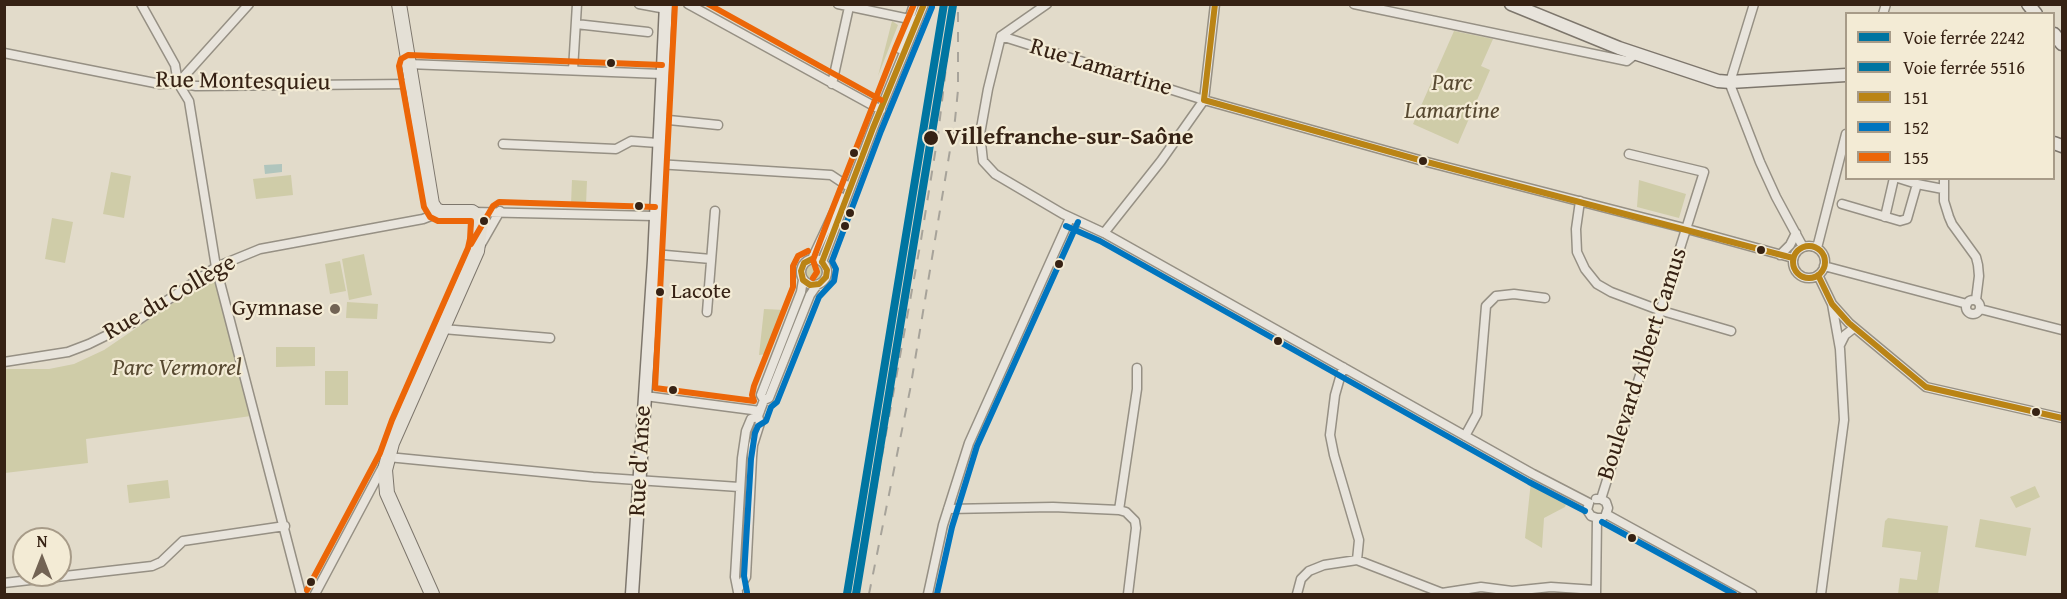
<!DOCTYPE html>
<html>
<head>
<meta charset="utf-8">
<style>
  body { margin:0 }
  #map { position:relative; width:2067px; height:599px; overflow:hidden; background:#e2dbca; font-family:"Gentium Book Plus",serif }
  canvas { display:block }
  .frame { position:absolute; inset:0; border:6px solid #362214; pointer-events:none }
  .legend { position:absolute; left:1845px; top:12px; width:210px; height:168px; box-sizing:border-box; background:#f3ebd5; border:2px solid #a79b88; margin:0; padding:8px 10px; list-style:none; font-size:18px; color:#362214 }
  .legend li { display:flex; align-items:center; gap:12px; height:30px }
  .legend b { width:30px; border:2px solid #a79b88 }
  .north { position:absolute; left:12px; top:527px; width:60px; height:60px; box-sizing:border-box; background:#f3ebd5; border:2px solid #a79b88; border-radius:50%; rotate:0deg; font-size:16px; font-weight:700; line-height:24px; text-align:center; color:#362214 }
  .north::after { content:''; display:block; margin:auto; width:21px; height:27px; background:#726354; clip-path:polygon(50% 0,100% 100%,50% 72%,0 100%) }
</style>
</head>
<body>
<div id="map">
<canvas width="2067" height="599"></canvas>
<div class="frame"></div>
<ul class="legend">
<li><b style="height:8px;background:#0075a1"></b>Voie ferrée 2242</li>
<li><b style="height:8px;background:#0075a1"></b>Voie ferrée 5516</li>
<li><b style="height:8px;background:#ba8415"></b>151</li>
<li><b style="height:8px;background:#0075bf"></b>152</li>
<li><b style="height:8px;background:#ec6608"></b>155</li>
</ul>
<div class="north">N</div>
</div>
<script>
const context = document.querySelector('canvas').getContext('2d');
context.lineJoin = 'round';
function fill(path, color) { context.fillStyle = color; context.fill(path, 'evenodd'); }
const poly = rows => new Path2D(rows.map(r => 'M' + r).join(''));
function strokePath(path, color, width, dash) { context.strokeStyle = color; context.lineWidth = width; context.lineCap = dash ? 'butt' : 'round'; context.setLineDash(dash || []); context.stroke(path); }
function label(font, color, halo, rows, align = 'center') {
  context.font = font + ' "Gentium Book Plus",serif'; context.lineWidth = 4.5; context.setLineDash([]); context.textBaseline = 'middle'; context.strokeStyle = halo; context.fillStyle = color; for (const [text, x, y, turn = 0] of rows) {
    context.save(); context.translate(x, y); context.rotate((+turn || 0) * Math.PI / 180); context.textAlign = isNaN(turn) ? turn : align; if (halo) context.strokeText(text, 0, 0); context.fillText(text, 0, 0); context.restore();
  }
}
fill(poly([
  [892,21,898,25,878,76],
  [1454,31,1493,39,1481,66,1490,70,1458,144,1413,124],
  [111,172,131,176,124,218,103,214],
  [291,175,293,195,256,199,253,179],
  [572,180,587,181,586,205,571,204],
  [1639,180,1686,194,1679,218,1637,207],
  [52,218,73,222,65,263,45,259],
  [364,254,372,295,349,300,342,259],
  [340,261,346,291,330,294,325,264],
  '806 272a8 8 0 1 1 16 0a8 8 0 1 1-16 0Z',
  [210,278,216,280,251,416,86,439,88,463,5,473,4,369,49,369,74,364,104,350],
  [347,302,378,304,377,319,346,318],
  [764,309,785,310,768,354,759,355],
  [276,347,315,347,315,366,276,367],
  [325,371,348,371,348,405,325,405],
  [168,480,170,498,129,503,127,485],
  [1531,481,1567,501,1565,507,1544,518,1542,548,1525,538],
  [2035,486,2040,497,2016,508,2010,497],
  [1888,518,1948,526,1938,594,1898,594,1900,578,1917,580,1921,552,1882,547,1885,521],
  [1980,519,2031,528,2026,556,1975,547]
]), '#cfcca8');
fill(poly([
  [282,164,282,172,265,174,264,165]
]), '#b0c5bd');
const street = poly([
  [141,4,175,65,178,83,189,101,216,267,301,594],
  [639,4,666,9],
  [688,4,881,110],
  [838,4,914,20],
  [1354,4,1627,61,1632,57,1634,53],
  [1754,4,1730,82,1731,87,1760,162,1776,197,1803,247],
  [1883,14,1886,4],
  [576,24,648,32],
  [1001,36,988,89,980,134,983,161,995,174,1063,214,1104,233,1533,474,1589,503],
  [1001,36,1204,100,1423,161,1680,227,1793,258],
  [1001,36,1047,4],
  [900,49,914,4],
  [4,53,160,84,178,83,196,86,411,84],
  [408,64,662,74],
  [573,70,577,4],
  [178,83,249,4],
  [832,84,849,7],
  [659,119,718,125],
  [503,144,616,149,631,141,658,143],
  [657,164,831,175,846,185],
  [1898,178,1917,184],
  [1944,178,1944,201,1949,217,1952,224,1976,257,1978,265,1979,276,1976,300],
  [1580,201,1576,229,1577,252,1585,269,1597,284,1611,292,1659,310,1731,331],
  [1842,204,1900,221,1907,219,1917,184,1943,189],
  [473,212,655,216],
  [1885,217,1894,178],
  [1104,233,1161,161,1204,100,1215,4],
  [480,246,500,211],
  '1793 262a16 16 0 1 1 32 0a16 16 0 1 1-32 0Z',
  [1817,248,1846,134],
  [654,254,711,259],
  [1780,255,1790,245,1796,233],
  [812,259,841,197],
  '801 272a13 13 0 1 1 26 0a13 13 0 1 1-26 0Z',
  [822,262,873,128,924,4],
  [1824,266,1967,304],
  [1818,275,1832,304,1849,323,1926,387,2062,418],
  '1966 307a7 7 0 1 1 14 0a7 7 0 1 1-14 0Z',
  [1980,309,2062,330],
  [707,312,715,211],
  [443,329,550,338],
  [1840,345,1845,335,1854,328],
  [4,362,68,352,89,344,140,319,216,267,260,249,423,219,441,212],
  [1343,367,1335,395,1330,435,1334,455,1359,540,1357,560],
  [645,396,760,411],
  [764,400,769,398,810,295,817,285],
  [1465,436,1477,414,1486,306,1496,296,1514,294,1545,298],
  [1596,499,1601,499,1606,502,1608,508,1606,514],
  [1601,499,1704,172,1629,154],
  [1589,503,1587,510,1591,516,1597,518,1602,518],
  [948,509,1053,507,1119,510,1126,512,1135,521,1136,528,1128,594],
  [1119,510,1137,389,1137,368],
  [1606,514,1752,594],
  [4,583,152,566,161,562,183,541,285,526],
  [738,589,746,577,752,457,753,445,760,423,758,416,764,400,761,395,801,292,803,280],
  [738,592,735,577,742,458,746,431,751,419,758,416],
  [315,594,388,457,593,477,739,487],
  [928,594,943,525,969,443,1070,218],
  [1297,594,1301,579,1309,571,1324,565,1357,560,1442,593,1481,587,1512,591,1551,587,1596,590],
  [1596,594,1597,518],
  [1821,594,1844,420,1840,349,1832,304]
]);
const secondary = poly([
  [1511,4,1619,48,1718,81,1730,82,1846,75],
  [2028,4,2036,14],
  [2054,34,2062,44],
  [2054,143,2062,146],
  [632,594,654,260,666,4]
]);
const primary = poly([
  [399,4,432,204,436,210,441,212,472,212,479,217,481,221,477,251,392,443,385,470,387,493,432,594]
]);
strokePath(street, '#969084', 11);
strokePath(secondary, '#7d766c', 15);
strokePath(primary, '#7d766c', 16);
strokePath(street, '#e8e4dc', 8);
strokePath(secondary, '#e8e4dc', 12);
strokePath(primary, '#e4e0d6', 14);
strokePath(poly([
  [857,594,921,240,938,135,951,25],
  [869,594,910,390,955,120,958,90,958,4]
]), '#a7a39a', 2, [10, 10]);
strokePath(poly([
  [1204,100,1423,161,1793,258],
  [1204,100,1215,4],
  '1793 262a16 16 0 1 1 32 0a16 16 0 1 1-32 0Z',
  [812,259,804,263,801,271,803,280,810,285,819,284,826,277,827,270,822,262],
  [822,262,873,128,924,4],
  [1818,275,1832,304,1849,323,1926,387,2062,418]
]), '#ba8415', 6);
strokePath(poly([
  [1066,226,1100,241,1529,482,1585,511],
  [1602,522,1734,594],
  [747,592,744,576,751,459,755,433,758,426,766,421,771,407,777,402,819,297,834,281,836,269,832,261,881,131,932,7],
  [937,594,952,527,977,446,1078,222]
]), '#0075bf', 6);
strokePath(poly([
  [675,4,655,388,754,401,752,395,754,386,793,287,793,266,798,256,808,251],
  [708,4,881,100],
  [471,244,493,206,499,202,655,207],
  [813,278,817,272,813,260,830,215,895,49,914,4],
  [307,590,380,453,392,420,468,248,470,239,471,221,438,221,430,217,424,207,399,66,401,59,408,55,662,65]
]), '#ec6608', 6);
strokePath(poly([
  [847,594,944,4]
]), '#0075a1', 8);
strokePath(poly([
  [856,594,953,5]
]), '#0075a1', 8);
for (const [x, y, r, color] of [
  [611,63,5,"#362214"],
  [931,138,8,"#362214"],
  [854,153,5,"#362214"],
  [1423,161,5,"#362214"],
  [639,206,5,"#362214"],
  [850,213,5,"#362214"],
  [484,221,5,"#362214"],
  [845,226,5,"#362214"],
  [1761,250,5,"#362214"],
  [1059,264,5,"#362214"],
  [660,292,5,"#362214"],
  [335,309,6,"#726354"],
  [1278,341,5,"#362214"],
  [673,390,5,"#362214"],
  [2036,412,5,"#362214"],
  [1632,538,5,"#362214"],
  [311,582,5,"#362214"]
]) { const dot = new Path2D(); dot.arc(x, y, r, 0, 2 * Math.PI); context.fillStyle = color; context.fill(dot); strokePath(dot, '#f3ebd5', 2); }
label('22px', '#362214', '#f3ebd5', [
  ["Lacote",671,292]
], 'left');
label('24px', '#362214', '#f3ebd5', [
  ["Rue Lamartine",1101,68,17],
  ["Rue Montesquieu",243,82,1],
  ["Rue du Collège",170,298,-30],
  ["Boulevard Albert Camus",1643,364,-72],
  ["Rue d'Anse",641,461,-87]
]);
label('italic 24px', '#584a32', '#f3ebd5', [
  ["Parc",1452,84],
  ["Lamartine",1452,112],
  ["Parc Vermorel",177,369]
]);
label('bold 24px', '#362214', '#f3ebd5', [
  ["Villefranche-sur-Saône",945,138]
], 'left');
label('24px', '#362214', '#f3ebd5', [
  ["Gymnase",323,309]
], 'right');
</script>
</body>
</html>
